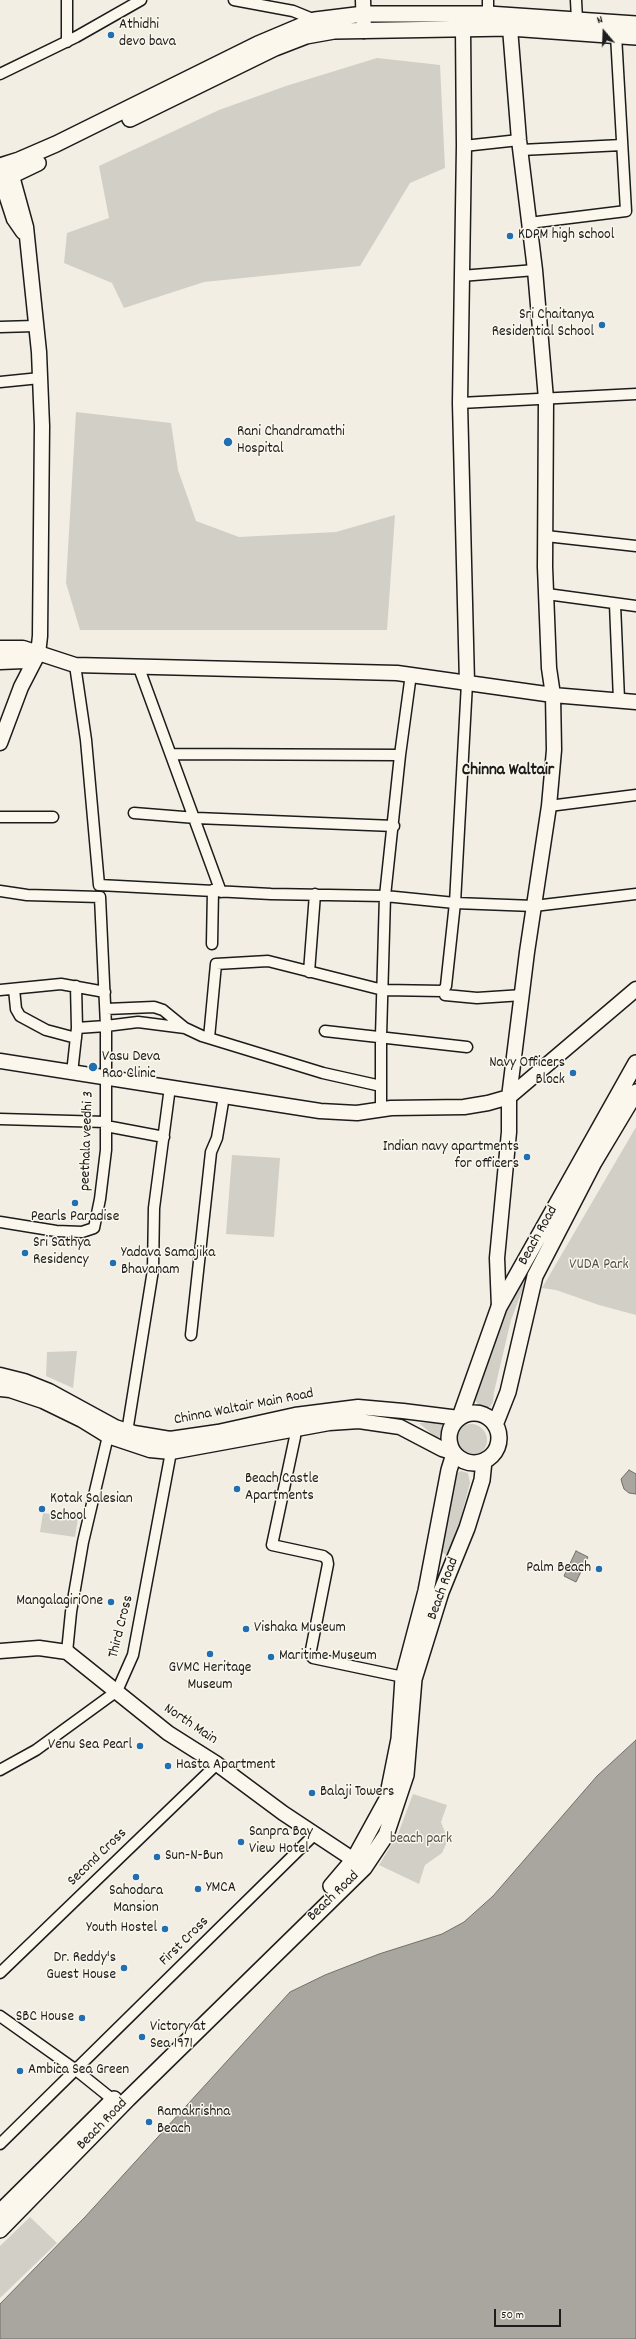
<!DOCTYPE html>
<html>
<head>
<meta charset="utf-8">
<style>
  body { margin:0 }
  #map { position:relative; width:636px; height:2339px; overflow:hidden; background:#f2eee4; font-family:Dekko,sans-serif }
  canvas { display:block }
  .north { position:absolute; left:584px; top:12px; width:40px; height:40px; -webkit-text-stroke:3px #fbf7ec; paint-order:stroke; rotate:341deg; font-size:11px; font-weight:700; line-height:16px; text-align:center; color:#1c1c1c }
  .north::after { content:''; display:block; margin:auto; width:14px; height:18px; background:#1c1c1c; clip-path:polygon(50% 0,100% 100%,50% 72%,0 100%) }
  .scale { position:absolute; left:494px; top:2309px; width:67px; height:18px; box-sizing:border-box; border:2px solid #1c1c1c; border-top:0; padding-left:5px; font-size:12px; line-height:14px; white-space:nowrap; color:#1c1c1c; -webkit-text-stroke:3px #fbf7ec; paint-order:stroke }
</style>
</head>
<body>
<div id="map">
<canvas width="636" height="2339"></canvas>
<div class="north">N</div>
<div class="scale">50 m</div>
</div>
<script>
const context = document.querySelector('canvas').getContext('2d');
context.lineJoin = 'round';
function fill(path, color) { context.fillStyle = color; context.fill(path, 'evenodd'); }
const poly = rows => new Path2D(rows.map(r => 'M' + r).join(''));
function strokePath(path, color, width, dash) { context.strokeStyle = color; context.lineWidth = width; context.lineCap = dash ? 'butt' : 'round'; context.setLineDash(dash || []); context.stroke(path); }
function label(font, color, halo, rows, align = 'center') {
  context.font = font + ' Dekko,sans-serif'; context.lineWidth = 3; context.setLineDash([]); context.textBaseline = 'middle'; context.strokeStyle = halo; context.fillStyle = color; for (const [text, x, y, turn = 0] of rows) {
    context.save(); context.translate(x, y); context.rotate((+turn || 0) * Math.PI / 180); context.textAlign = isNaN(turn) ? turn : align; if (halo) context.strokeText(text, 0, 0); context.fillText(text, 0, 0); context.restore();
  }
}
fill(poly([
  [377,58,440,65,445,168,410,183,360,266,204,282,124,308,112,283,64,263,67,233,109,218,99,166,219,110,286,86],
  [76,412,171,423,178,470,196,521,239,537,336,532,395,515,387,630,80,630,66,583],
  [636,1127,636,1315,599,1305,556,1290,542,1288],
  [232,1155,280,1158,274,1237,226,1234],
  [564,1208,527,1278,511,1320,494,1392,493,1402,490,1407,481,1407,474,1400,499,1323,520,1282],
  [77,1351,73,1388,46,1376,47,1352],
  [443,1422,439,1440,419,1423],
  '455 1440a16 16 0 1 1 32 0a16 16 0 1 1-32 0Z',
  [461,1471,468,1473,470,1483,452,1551,446,1555,440,1550,455,1474],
  [43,1513,78,1518,75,1537,40,1532],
  [413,1794,447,1805,441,1822,448,1840,442,1853,425,1865,419,1884,379,1865,398,1834],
  [30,2217,57,2243,0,2298,0,2246]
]), '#d2cfc6');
const water = poly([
  [629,1470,636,1474,636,1494,629,1493,624,1489,622,1483,621,1479,629,1470],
  [576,1551,588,1557,576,1582,564,1576,576,1551],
  [636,1740,636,2339,0,2339,0,2304,85,2217,290,1992,325,1975,379,1954,442,1934,464,1922,493,1896,597,1776,636,1740]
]);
fill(water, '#a9a6a0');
strokePath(water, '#716f6b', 1);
const street = poly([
  [234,0,293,11,315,20],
  [488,0,488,14],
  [576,0,577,20],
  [67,42,67,0],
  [0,74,76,37,141,0],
  [464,146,519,140],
  [521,150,622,145],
  [529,223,626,211,616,35],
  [461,276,535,270],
  [0,327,35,326],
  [0,382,40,378],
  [460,403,636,394],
  [546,536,636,546],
  [547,594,636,606],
  [615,604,619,700],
  [75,665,86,740,99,885,271,894,385,896,455,903,534,906,636,894],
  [139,668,221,892],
  [172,754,400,755],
  [549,806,636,795],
  [134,813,196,818,394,826],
  [0,817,53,817],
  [0,891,27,895,100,897,106,1026,138,1022,185,1028,202,1036,323,1073,381,1086],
  [212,944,213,890],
  [309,972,315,894],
  [14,989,16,1009,20,1016,46,1030,76,1038],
  [0,990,61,984,105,992],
  [445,995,477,998,523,995],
  [106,1009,154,1007,163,1010,185,1028],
  [325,1031,467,1047],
  [209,1038,216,964,268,961,383,990,443,991,446,986,455,903,467,683],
  [72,1073,77,1028,76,986],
  [381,1111,381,1036,385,896,400,755,411,674],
  [0,1119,106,1122],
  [106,1126,164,1137],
  [0,1222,56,1231,82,1232,94,1228,100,1199,106,1150,106,1026,77,1028],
  [191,1335,211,1152,217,1138,224,1096],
  [296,1423,295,1437,272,1545,323,1556,327,1559,328,1564,310,1655,313,1658,408,1678],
  [127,1432,153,1270,154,1208,170,1087],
  [67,1652,71,1612,83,1542,108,1436],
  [0,1770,36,1750,117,1691,133,1655,171,1452],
  [0,1973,217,1764],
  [0,2016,76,2070,117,2103],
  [0,2144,314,1835]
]);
const secondary = poly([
  [363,0,364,31],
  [463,28,464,146,460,403,467,683],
  [0,176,14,219,23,232],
  [0,648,23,648,75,665,397,673,553,695,636,702],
  [0,662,24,661,38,654],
  [0,743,21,687,38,654,40,636,42,426,39,352,26,227,9,165],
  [0,1061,320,1111,357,1113,391,1108,464,1107,488,1103,509,1097,636,989],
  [499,1307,497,1258,509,1132,509,1097,527,952,549,806,554,750,553,695,549,668,545,567,546,399,535,270,519,140,510,28],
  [0,1375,24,1381,49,1391,115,1427,134,1433,170,1439,218,1432,295,1415,358,1407,403,1411,459,1418],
  [0,1389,10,1390,43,1401,82,1420,108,1436,150,1450,171,1452,329,1423,359,1421,400,1427,442,1449,452,1452],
  [0,1651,39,1648,67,1652,168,1733,217,1764,283,1813,363,1866]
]);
const primary = poly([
  [130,119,275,48,306,36,334,31,510,28,636,37],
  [0,166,19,160,56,144,258,44,315,20,364,14,488,14,636,24],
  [0,178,13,175,38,163],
  '449 1438a25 25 0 1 1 50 0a25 25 0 1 1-50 0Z',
  [460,1417,499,1307,636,1063],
  [495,1425,508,1392,535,1276,593,1164,636,1092],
  [331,1886,354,1859,387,1799,399,1739,403,1678,426,1591,449,1470,454,1454],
  [0,2212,114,2099],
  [0,2230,128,2099,364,1868,386,1835,406,1775,414,1679,441,1592,467,1528,482,1480,484,1461]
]);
strokePath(street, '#1c1c1c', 13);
strokePath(secondary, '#1c1c1c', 17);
strokePath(primary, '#1c1c1c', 18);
strokePath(street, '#fbf7ec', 10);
strokePath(secondary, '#fbf7ec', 14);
strokePath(primary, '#fbf7ec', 15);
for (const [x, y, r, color] of [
  [111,35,4,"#1f6fb2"],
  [510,236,4,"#1f6fb2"],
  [602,325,4,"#1f6fb2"],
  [228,442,5,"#1f6fb2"],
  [93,1067,5,"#1f6fb2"],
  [573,1073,4,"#1f6fb2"],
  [527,1157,4,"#1f6fb2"],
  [75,1203,4,"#1f6fb2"],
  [25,1253,4,"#1f6fb2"],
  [113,1263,4,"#1f6fb2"],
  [237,1489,4,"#1f6fb2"],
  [42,1509,4,"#1f6fb2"],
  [599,1569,4,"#1f6fb2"],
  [111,1602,4,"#1f6fb2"],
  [246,1629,4,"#1f6fb2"],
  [210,1654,4,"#1f6fb2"],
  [271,1657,4,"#1f6fb2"],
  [140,1746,4,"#1f6fb2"],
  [168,1766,4,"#1f6fb2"],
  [312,1793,4,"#1f6fb2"],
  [241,1842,4,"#1f6fb2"],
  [157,1857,4,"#1f6fb2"],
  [136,1877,4,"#1f6fb2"],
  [198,1889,4,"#1f6fb2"],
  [165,1929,4,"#1f6fb2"],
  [124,1968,4,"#1f6fb2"],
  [82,2018,4,"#1f6fb2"],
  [142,2037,4,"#1f6fb2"],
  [20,2071,4,"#1f6fb2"],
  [149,2122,4,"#1f6fb2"]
]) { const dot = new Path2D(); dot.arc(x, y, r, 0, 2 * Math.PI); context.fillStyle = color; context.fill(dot); strokePath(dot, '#fbf7ec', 1.5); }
label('15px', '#1c1c1c', '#fbf7ec', [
  ["Athidhi",119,26],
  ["devo bava",119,43],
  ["KDPM high school",518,236],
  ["Sri Chaitanya",594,316,"right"],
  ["Residential School",594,333,"right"],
  ["Rani Chandramathi",237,433],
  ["Hospital",237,450],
  ["Vasu Deva",102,1058],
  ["Rao Clinic",102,1075],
  ["Navy Officers",565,1064,"right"],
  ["Block",565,1081,"right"],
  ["Indian navy apartments",519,1148,"right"],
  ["for officers",519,1165,"right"],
  ["Pearls Paradise",75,1218,"center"],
  ["Sri Sathya",33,1244],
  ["Residency",33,1261],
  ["Yadava Samajika",121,1254],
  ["Bhavanam",121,1271],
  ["Beach Castle",245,1480],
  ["Apartments",245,1497],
  ["Kotak Salesian",50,1500],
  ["School",50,1517],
  ["Palm Beach",591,1569,"right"],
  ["MangalagiriOne",103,1602,"right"],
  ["Vishaka Museum",254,1629],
  ["Maritime Museum",279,1657],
  ["GVMC Heritage",210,1669,"center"],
  ["Museum",210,1686,"center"],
  ["Venu Sea Pearl",132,1746,"right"],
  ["Hasta Apartment",176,1766],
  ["Balaji Towers",320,1793],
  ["Sanpra Bay",249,1833],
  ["View Hotel",249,1850],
  ["Sun-N-Bun",165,1857],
  ["YMCA",206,1889],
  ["Sahodara",136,1892,"center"],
  ["Mansion",136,1909,"center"],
  ["Youth Hostel",157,1929,"right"],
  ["Dr. Reddy's",116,1959,"right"],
  ["Guest House",116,1976,"right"],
  ["SBC House",74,2018,"right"],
  ["Victory at",150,2028],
  ["Sea 1971",150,2045],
  ["Ambica Sea Green",28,2071],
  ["Ramakrishna",157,2113],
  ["Beach",157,2130]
], 'left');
label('15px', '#1c1c1c', '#fbf7ec', [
  ["peethala veedhi 3",88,1141,-88],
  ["Beach Road",539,1236,-61],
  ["Chinna Waltair Main Road",244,1408,-11],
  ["Beach Road",444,1589,-70],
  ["Third Cross",122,1627,-76],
  ["North Main",190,1725,34],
  ["Second Cross",98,1858,-44],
  ["Beach Road",334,1897,-44],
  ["First Cross",185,1942,-45],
  ["Beach Road",103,2125,-46]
]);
label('15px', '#53524f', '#fbf7ec', [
  ["VUDA Park",599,1266],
  ["beach park",421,1840]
]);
label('bold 17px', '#1c1c1c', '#fbf7ec', [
  ["Chinna Waltair",508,772]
]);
</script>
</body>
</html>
